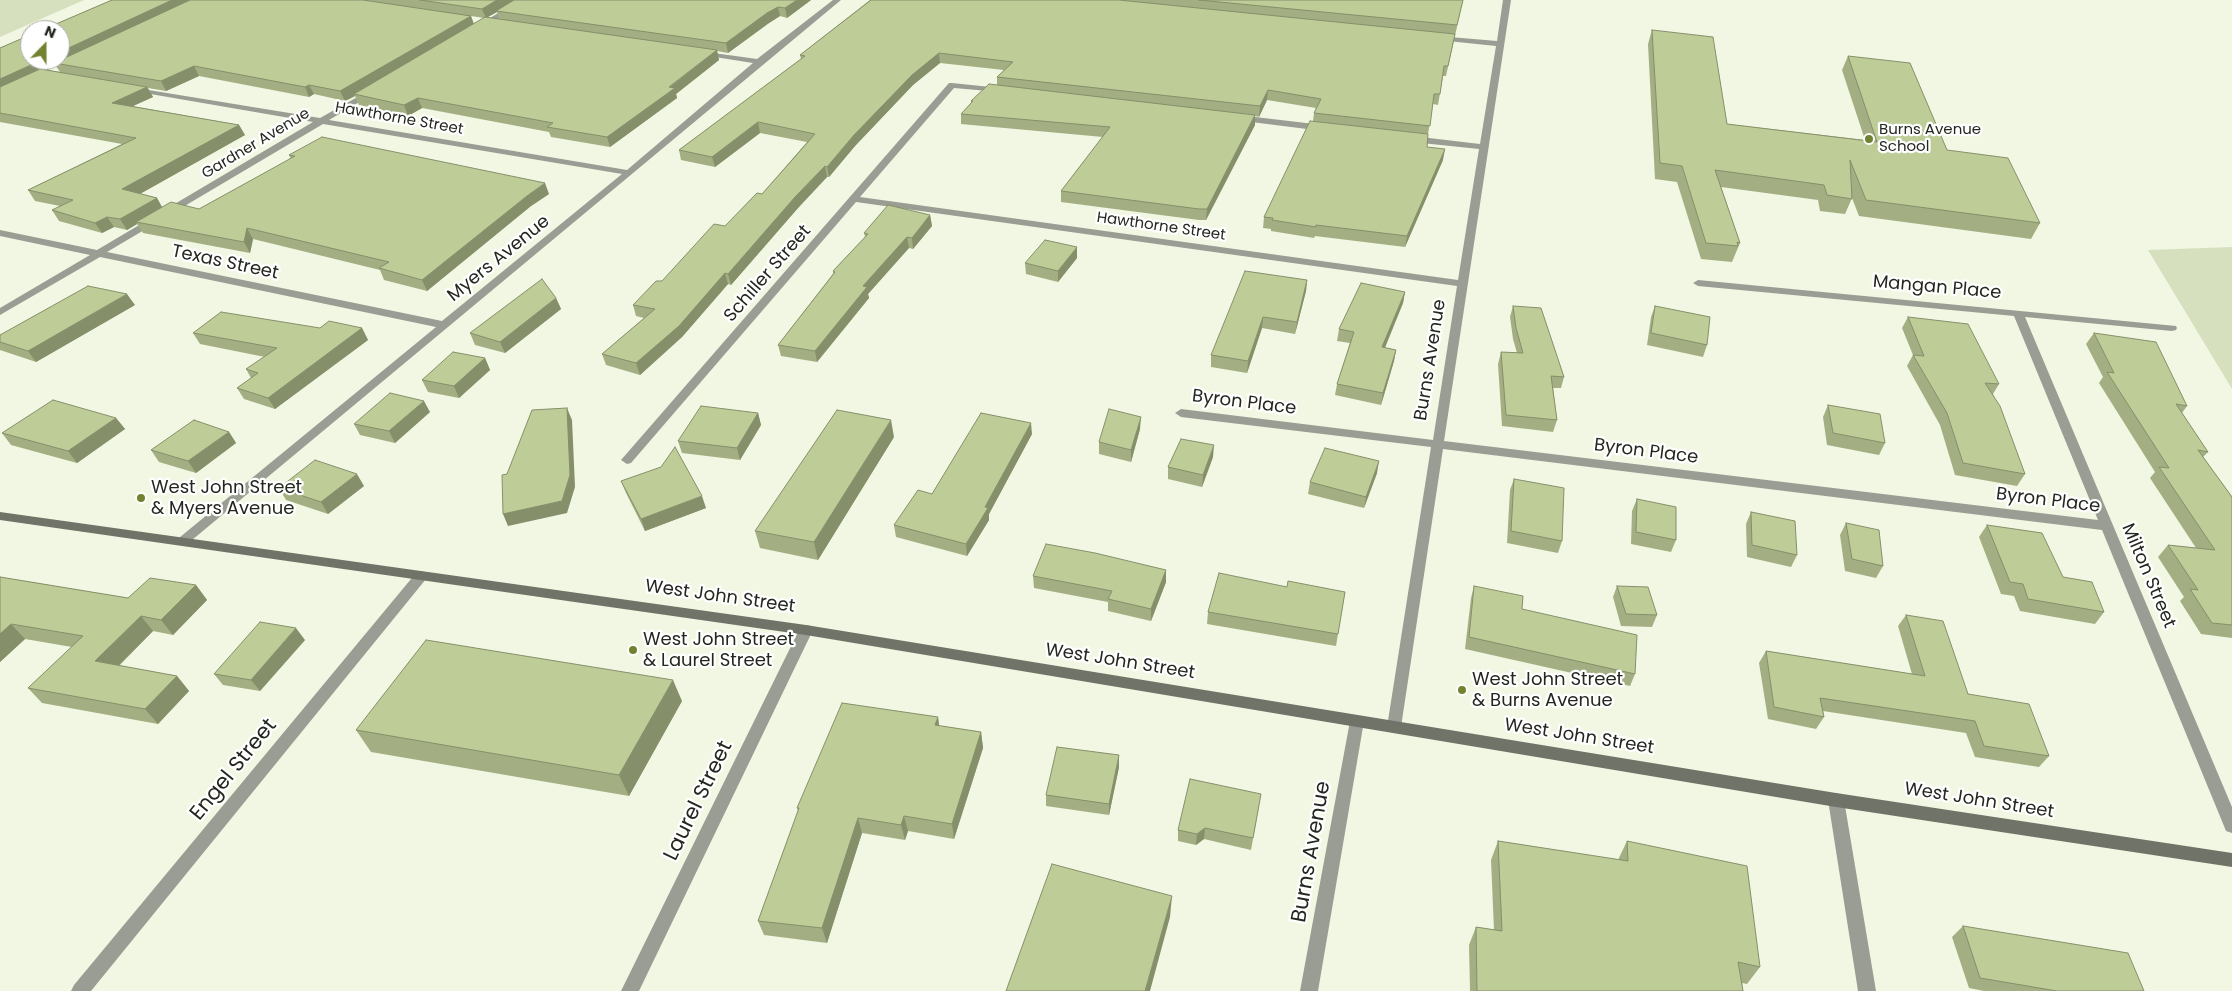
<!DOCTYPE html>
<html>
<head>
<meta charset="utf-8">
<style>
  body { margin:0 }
  #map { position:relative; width:2232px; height:991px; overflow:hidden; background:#f1f7e2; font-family:Poppins,sans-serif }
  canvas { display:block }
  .north { position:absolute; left:20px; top:20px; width:50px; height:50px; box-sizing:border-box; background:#fff; border:1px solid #a7a9a5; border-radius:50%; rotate:22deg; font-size:14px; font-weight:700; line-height:20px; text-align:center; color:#24271f }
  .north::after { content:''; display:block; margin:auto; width:18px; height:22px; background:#718231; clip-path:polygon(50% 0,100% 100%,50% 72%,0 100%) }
</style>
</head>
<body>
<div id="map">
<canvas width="2232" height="991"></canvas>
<div class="north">N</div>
</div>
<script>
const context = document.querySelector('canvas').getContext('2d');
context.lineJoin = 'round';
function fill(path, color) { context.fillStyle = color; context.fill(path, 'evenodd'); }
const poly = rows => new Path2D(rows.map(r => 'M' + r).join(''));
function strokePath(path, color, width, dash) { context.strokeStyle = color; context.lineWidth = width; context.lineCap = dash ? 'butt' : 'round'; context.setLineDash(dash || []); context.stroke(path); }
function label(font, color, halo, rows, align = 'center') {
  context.font = font + ' Poppins,sans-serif'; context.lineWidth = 4.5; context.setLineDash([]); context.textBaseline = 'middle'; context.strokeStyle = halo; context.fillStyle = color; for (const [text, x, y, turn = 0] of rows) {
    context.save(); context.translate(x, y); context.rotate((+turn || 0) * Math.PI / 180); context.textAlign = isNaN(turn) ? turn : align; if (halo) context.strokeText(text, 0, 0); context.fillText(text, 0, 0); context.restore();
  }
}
fill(poly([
  [0,0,84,0,0,37],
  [2232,247,2232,389,2148,250]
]), '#d6e0be');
fill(poly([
  [520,0,529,0,482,29,475,27,520,0],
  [833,0,841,0,186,545,176,545,174,542,436,327,100,257,0,315,0,308,90,255,0,236,0,230,97,250,313,122,133,91,130,91,130,87,320,118,370,90,373,90,373,94,329,120,627,170,753,63,702,55,698,53,699,51,757,59,833,0],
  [323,124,622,174,442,321,107,252,323,124],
  [1503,0,1511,0,1444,441,2098,520,2014,316,1698,286,1693,283,1698,280,2176,326,2177,328,2176,330,2172,331,2025,317,2232,807,2232,833,2226,831,2224,826,2102,530,1443,449,1401,727,1399,731,1394,733,1389,731,1387,727,1431,447,1181,417,1175,413,1181,409,1433,440,1457,286,856,202,631,463,627,464,621,460,949,83,952,83,1000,88,1004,90,1000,92,954,88,860,197,1458,280,1479,149,1412,142,1408,139,1412,136,1480,144,1496,46,1438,40,1434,38,1438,36,1497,41,1503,0],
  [1238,115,1323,125,1327,128,1323,131,1235,120,1234,118,1238,115],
  [421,571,426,573,428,576,426,579,91,991,71,991,74,985,416,573,421,571],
  [806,625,811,626,813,630,639,991,621,991,799,630,801,626,806,625],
  [1357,715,1362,717,1364,721,1318,991,1300,991,1350,721,1352,717,1357,715],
  [1836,793,1842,795,1844,800,1876,991,1858,991,1828,800,1830,795,1836,793]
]), '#9a9d94');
fill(poly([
  [0,512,806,625,1836,793,2232,853,2232,867,1836,807,806,635,0,520,0,512]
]), '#707367');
fill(poly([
  [112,0,811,0,787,18,780,16,769,23,728,53,717,51,719,60,676,94,677,98,610,147,551,137,549,132,422,108,408,116,359,105,355,96,345,101,314,94,309,97,199,76,166,91,148,88,153,97,132,106,239,125,245,135,140,194,157,198,162,207,199,209,291,159,289,155,549,194,531,206,427,291,384,280,380,270,253,239,250,253,143,233,137,224,127,230,114,227,102,233,59,221,52,210,60,206,35,201,28,190,122,144,0,122,0,48],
  [497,12,499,19,486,18],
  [471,16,484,18,474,24],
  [56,66,60,72,47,70],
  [870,0,1463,0,1446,76,1443,76,1438,105,1433,104,1428,134,1427,147,1443,160,1405,247,1315,236,1314,238,1271,231,1271,229,1263,228,1264,217,1313,121,1314,113,1316,108,1267,100,1259,117,1255,116,1255,125,1206,220,1199,220,1061,202,1061,191,1103,137,961,124,961,114,971,103,971,101,997,85,997,77,1004,70,940,63,913,85,855,146,829,177,827,177,798,208,731,285,728,284,682,337,640,375,606,365,602,354,644,318,636,316,633,305,662,281,762,194,807,142,760,133,715,167,681,160,679,150,801,59,800,55],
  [1652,30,1727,124,1865,140,1842,70,1848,56,1947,150,2040,223,2031,239,1859,216,1852,198,1845,214,1820,211,1818,200,1721,187,1740,243,1732,262,1701,259,1677,182,1655,179,1648,44],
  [930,215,932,226,913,249,909,248,868,294,869,298,817,362,781,356,778,345,833,274,833,271,865,237,864,233],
  [1077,258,1058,282,1026,274,1025,263],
  [1307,280,1306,291,1295,334,1262,328,1247,373,1211,367,1211,355],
  [1405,292,1403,303,1385,348,1396,350,1394,361,1381,405,1335,395,1337,384,1350,343,1337,341,1339,329],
  [556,298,561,309,505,353,475,345,470,333],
  [135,305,36,362,0,350,0,335],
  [1513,306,1564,377,1561,388,1553,388,1557,420,1553,432,1502,426,1498,364,1501,352,1517,353,1513,339,1510,317],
  [1655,306,1707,345,1703,357,1647,345,1651,317],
  [1908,317,1999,384,1993,394,2025,474,2017,486,1955,475,1940,425,1907,366,1913,355,1902,328],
  [320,328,362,328,368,340,275,409,244,399,237,388,251,378,246,369,265,357,200,344,193,333],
  [2094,333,2187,406,2182,413,2208,452,2203,457,2232,497,2232,638,2201,634,2180,601,2184,597,2158,557,2168,545,2196,548,2150,478,2155,472,2099,383,2103,377,2086,344],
  [485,358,490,370,459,398,428,392,422,380],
  [1828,405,1885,443,1879,455,1827,445,1823,417],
  [430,412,395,443,360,435,354,424],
  [758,413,761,425,740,460,682,453,678,441],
  [116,418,125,429,77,463,11,445,2,433],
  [1140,429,1131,462,1099,454,1099,442],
  [229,432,236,443,196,473,159,462,151,450],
  [1032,434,989,514,989,520,967,556,896,537,894,525,932,494],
  [894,437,818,560,760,548,755,531],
  [1213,457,1202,487,1168,479,1168,467],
  [1377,473,1364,508,1308,494,1310,482],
  [1514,479,1562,541,1558,553,1507,543,1510,490],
  [621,481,706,508,645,531,626,493],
  [364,486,328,514,286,500,279,488],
  [1637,499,1676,540,1671,552,1631,544,1632,511],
  [1751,512,1797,555,1791,567,1747,557,1746,524],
  [1846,523,1883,566,1876,578,1845,571,1840,535],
  [1987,525,2063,577,2104,612,2095,624,2020,611,2014,596,2001,594,1979,537],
  [1166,570,1166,582,1151,621,1108,611,1108,602,1034,588,1033,576],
  [0,577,128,598,196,585,207,600,173,635,153,631,119,666,177,676,189,691,158,724,42,703,28,688,72,647,25,639,0,662],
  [1474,586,1522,609,1635,674,1630,686,1465,649,1471,598],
  [1617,586,1657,615,1652,627,1621,626,1613,597],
  [1345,592,1336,646,1207,624,1208,612],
  [1906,615,1968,694,2049,756,2039,767,1975,757,1966,733,1823,711,1824,717,1816,729,1768,719,1759,663,1766,651,1912,674,1898,626],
  [305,640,260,691,223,685,214,674],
  [682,701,629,796,371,752,356,730],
  [938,717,939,726,981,732,983,748,954,839,908,831,905,840,862,833,827,943,764,935,758,921,798,811,797,808],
  [1119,767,1109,815,1046,806,1046,795],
  [1259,806,1251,850,1204,839,1196,845,1178,841,1178,830],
  [1498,841,1618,860,1627,841,1760,967,1747,984,1742,983,1743,991,1470,991,1469,945,1476,927,1494,930,1491,860],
  [1963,926,2144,991,1984,991,1969,988,1952,937]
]), '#a3af83');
fill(poly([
  [172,0,197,0,54,63,56,66,0,92,0,79,42,60,60,60,60,52],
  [497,0,516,0,496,11,497,12,486,18,482,9],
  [797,0,811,0,787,18,785,8],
  [778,7,780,16,769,23,728,53,726,43,767,13],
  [471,16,474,25,354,94,355,96,345,101,340,91],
  [717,50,719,60,676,94,677,98,610,147,607,137],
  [939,53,940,63,913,85,855,146,829,177,827,167,854,135,912,75],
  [194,66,199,76,166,91,161,81],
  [309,85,314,94,309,97,305,87],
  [147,87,153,97,118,113,112,103],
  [1268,90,1267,100,1259,117,1260,106],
  [418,98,422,108,408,116,404,105],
  [1255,115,1255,125,1206,220,1207,209],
  [758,122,760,133,715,167,712,157],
  [239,125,245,135,129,200,122,189],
  [1445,149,1443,160,1405,247,1407,236],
  [825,166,827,177,798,208,731,285,728,274,795,197],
  [545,183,549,194,531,206,427,291,422,280,527,196],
  [157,198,163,209,136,222,137,224,127,230,120,219],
  [930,215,932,226,913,249,912,238],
  [107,217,114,227,102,233,95,223],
  [247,228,253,239,250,253,244,242],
  [907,237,909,248,868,294,869,298,817,362,815,351,863,286],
  [1077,247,1077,258,1058,282,1058,271],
  [725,273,728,284,682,337,640,375,636,363],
  [1307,280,1306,291,1295,334,1297,322],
  [1405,292,1403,303,1380,359,1382,347],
  [127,294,135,305,36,362,28,351],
  [556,298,561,309,505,353,500,342],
  [1263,317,1262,328,1247,373,1248,361],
  [362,328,368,340,275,409,268,398],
  [1396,350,1394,361,1381,405,1383,393],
  [485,358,490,370,459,398,454,386],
  [424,401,430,412,395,443,389,431],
  [567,408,572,420,575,487,567,513,508,526,503,514],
  [758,413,761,425,740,460,737,448],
  [1141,417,1140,429,1131,462,1131,450],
  [116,418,125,429,77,463,68,451],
  [891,420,894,437,818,560,814,542],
  [1031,423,1032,434,989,514,989,520,967,556,966,544,985,507],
  [229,432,236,443,196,473,188,461],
  [1214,445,1213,457,1202,487,1203,475],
  [1379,461,1377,473,1364,508,1366,497],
  [357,474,364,486,328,514,321,502],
  [702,496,706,508,645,531,641,519],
  [1166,570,1166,582,1151,621,1151,609],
  [196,585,207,600,173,635,161,620],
  [141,616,153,631,108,676,95,661],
  [11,624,25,639,0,662,0,634],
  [296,628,305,640,260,691,251,680],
  [177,676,189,691,158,724,145,709],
  [673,680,682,701,629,796,619,775],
  [938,717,940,733,935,725],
  [981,732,983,748,954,839,952,824],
  [1119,755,1119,767,1109,815,1109,804],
  [904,816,908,831,905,840,901,825],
  [858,818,862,833,827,943,822,928],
  [1205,828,1204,839,1196,845,1197,834],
  [1172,896,1170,917,1150,991,1145,991]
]), '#858f6a');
const building = poly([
  [112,0,172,0,60,52,60,30,42,30,112,0],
  [190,0,363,0,471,16,340,91,309,85,305,87,194,66,161,81,54,63,190,0],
  [420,0,497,0,482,9,420,0],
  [514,0,797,0,785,8,778,7,767,13,726,43,496,11,514,0],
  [871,0,1119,0,1455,34,1448,66,1444,66,1440,94,1434,94,1430,126,1314,113,1321,99,1268,90,1260,106,997,77,1013,62,939,53,912,75,854,135,827,167,825,166,795,197,728,274,725,273,679,326,636,363,602,354,655,309,633,305,656,281,662,281,714,224,725,226,757,193,762,194,815,134,758,122,712,157,679,150,805,56,800,55,871,0],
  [1199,0,1463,0,1457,25,1199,0],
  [485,17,717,50,669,87,675,88,607,137,547,127,553,123,418,98,404,105,354,94,485,17],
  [1652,30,1713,37,1727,124,1877,142,1848,56,1910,63,1947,150,2008,158,2040,223,1866,200,1850,160,1852,199,1827,195,1824,185,1715,170,1740,243,1737,242,1738,246,1706,243,1682,166,1660,163,1652,30],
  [30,35,30,60,42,60,0,79,0,48,30,35],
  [40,69,147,87,112,103,239,125,122,189,157,198,120,219,107,217,95,223,52,210,73,200,28,190,136,138,0,113,0,87,40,69],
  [989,84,1255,115,1207,209,1199,209,1061,191,1110,127,961,114,973,101,971,101,989,84],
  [1310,121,1428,134,1427,147,1445,149,1407,236,1316,225,1316,227,1272,220,1273,218,1264,217,1310,121],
  [322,137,545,183,527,196,422,280,379,268,389,262,247,228,244,242,136,222,171,202,199,209,295,156,289,155,322,137],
  [888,205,930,215,912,238,907,237,863,286,867,287,815,351,778,345,835,272,833,271,868,234,864,233,888,205],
  [1045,240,1077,247,1058,271,1025,263,1045,240],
  [1245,271,1307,280,1297,322,1263,317,1248,361,1211,355,1245,271],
  [542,279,556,298,500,342,470,333,542,279],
  [1361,283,1405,292,1382,347,1396,350,1383,393,1337,384,1354,332,1339,329,1361,283],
  [88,286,127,294,28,351,0,342,0,335,88,286],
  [1513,306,1541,308,1564,377,1551,376,1557,420,1506,415,1501,352,1523,353,1516,328,1513,306],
  [1655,306,1710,317,1707,345,1651,333,1655,306],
  [221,312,320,328,329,321,362,328,268,398,237,388,258,373,246,369,277,348,193,333,221,312],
  [1908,317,1968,324,1999,384,1985,383,2000,406,2025,474,1963,463,1947,413,1913,355,1924,356,1908,317],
  [2094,333,2156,342,2187,406,2176,404,2208,452,2198,450,2232,497,2232,625,2212,623,2190,589,2198,590,2168,545,2215,550,2159,467,2169,468,2107,372,2114,373,2094,333],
  [453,352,485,358,454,386,422,380,453,352],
  [390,393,424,401,389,431,354,424,390,393],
  [53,400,116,418,68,451,2,433,53,400],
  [1828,405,1880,414,1885,443,1833,433,1828,405],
  [701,406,758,413,737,448,678,441,701,406],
  [567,408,570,475,562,501,503,514,502,475,507,474,532,410,567,408],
  [1109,409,1141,417,1131,450,1099,442,1109,409],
  [837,410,891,420,814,542,755,531,837,410],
  [981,413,1031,423,985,507,988,508,966,544,894,525,918,490,932,494,981,413],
  [194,420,229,432,188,461,151,450,194,420],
  [1181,439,1214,445,1203,475,1168,467,1181,439],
  [675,447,702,496,641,519,621,481,661,467,675,447],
  [1325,448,1379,461,1366,497,1310,482,1325,448],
  [315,460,357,474,321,502,279,488,315,460],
  [1514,479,1564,488,1562,541,1511,531,1514,479],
  [1637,499,1676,507,1676,540,1636,532,1637,499],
  [1751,512,1795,521,1797,555,1752,545,1751,512],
  [1846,523,1879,530,1883,566,1852,559,1846,523],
  [1987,525,2042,533,2063,577,2092,582,2104,612,2028,599,2023,584,2010,582,1987,525],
  [1046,544,1095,553,1166,570,1151,609,1108,599,1112,591,1033,576,1046,544],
  [1219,573,1287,587,1288,581,1345,592,1338,634,1208,612,1219,573],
  [0,577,128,598,150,578,196,585,161,620,141,616,95,661,177,676,145,709,28,688,83,636,11,624,0,634,0,577],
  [1474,586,1523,596,1522,609,1637,635,1635,674,1469,637,1474,586],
  [1617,586,1648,587,1657,615,1626,614,1617,586],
  [1906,615,1943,621,1968,694,2029,704,2049,756,1984,746,1975,721,1820,698,1824,717,1774,707,1766,651,1925,676,1906,615],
  [260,622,296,628,251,680,214,674,260,622],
  [426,640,673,680,619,775,356,730,426,640],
  [842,703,938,717,935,725,981,732,952,824,904,816,901,825,858,818,822,928,758,921,799,808,797,808,842,703],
  [1057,747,1119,755,1109,804,1046,795,1057,747],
  [1190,779,1261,794,1253,838,1205,828,1197,834,1178,830,1190,779],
  [1498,841,1628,861,1627,841,1747,866,1760,967,1738,962,1743,991,1477,991,1476,927,1502,931,1498,841],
  [1052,864,1172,896,1145,991,1006,991,1052,864],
  [1963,926,2128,953,2144,991,2057,991,1980,978,1963,926]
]);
fill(building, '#becc98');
strokePath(building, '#858f6a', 1);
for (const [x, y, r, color] of [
  [1869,139,5,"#718231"],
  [141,498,5,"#718231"],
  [633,650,5,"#718231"],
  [1462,690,5,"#718231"]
]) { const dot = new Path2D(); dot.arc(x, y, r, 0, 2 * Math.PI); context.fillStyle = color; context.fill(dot); strokePath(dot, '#fff', 2); }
label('15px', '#24271f', '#fff', [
  ["Hawthorne Street",399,119,10],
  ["Gardner Avenue",256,144,-31],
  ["Hawthorne Street",1161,227,8]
]);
label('15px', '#24271f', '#fff', [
  ["Burns Avenue",1879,130],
  ["School",1879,147]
], 'left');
label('18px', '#24271f', '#fff', [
  ["Myers Avenue",499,259,-39],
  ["Texas Street",225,263,12],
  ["Schiller Street",768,274,-49],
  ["Mangan Place",1937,288,5],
  ["Burns Avenue",1431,360,-81],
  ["Byron Place",1244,403,7],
  ["Byron Place",1646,452,7],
  ["Byron Place",2048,501,7],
  ["Milton Street",2148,576,67],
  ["West John Street",720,597,8],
  ["West John Street",1120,662,9],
  ["West John Street",1579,737,9],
  ["West John Street",1979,801,9]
]);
label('18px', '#24271f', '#fff', [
  ["West John Street",151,488],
  ["& Myers Avenue",151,509],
  ["West John Street",643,640],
  ["& Laurel Street",643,661],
  ["West John Street",1472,680],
  ["& Burns Avenue",1472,701]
], 'left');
label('21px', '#24271f', '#fff', [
  ["Engel Street",234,770,-51],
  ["Laurel Street",699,801,-64],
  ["Burns Avenue",1312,852,-80]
]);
</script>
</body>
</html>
